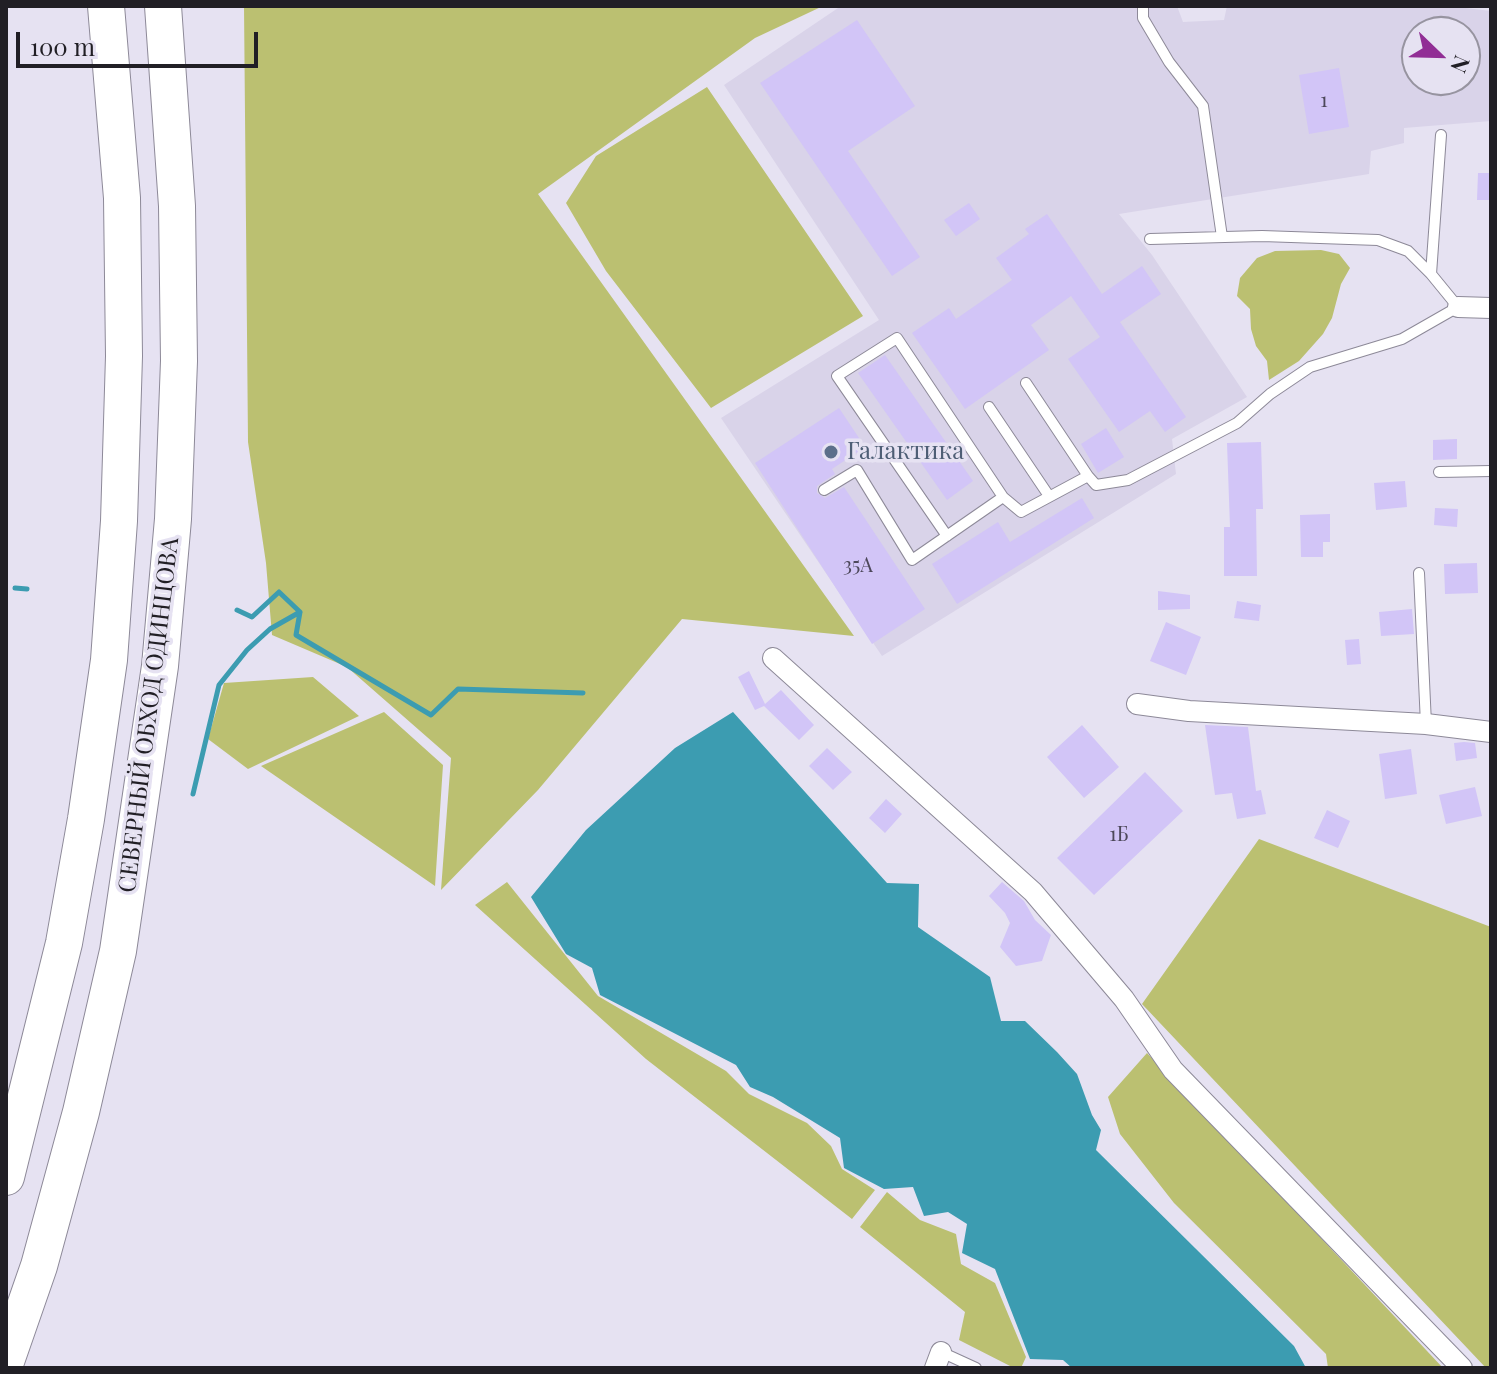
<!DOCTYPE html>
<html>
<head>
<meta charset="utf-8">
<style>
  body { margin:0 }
  #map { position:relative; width:1497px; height:1374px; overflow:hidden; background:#e6e2f2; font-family:"Playfair Display",serif }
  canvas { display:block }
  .frame { position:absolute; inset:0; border:8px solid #211f25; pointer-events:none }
  .north { position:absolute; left:1401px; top:16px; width:80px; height:80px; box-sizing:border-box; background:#e6e2f2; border:2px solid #9794a0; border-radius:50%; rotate:113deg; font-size:22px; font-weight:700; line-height:32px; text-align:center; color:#211f25 }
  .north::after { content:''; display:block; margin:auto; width:28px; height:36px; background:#912e95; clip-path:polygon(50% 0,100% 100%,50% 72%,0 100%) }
  .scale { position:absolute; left:16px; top:32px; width:242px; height:36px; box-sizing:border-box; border:4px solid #211f25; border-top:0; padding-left:10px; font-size:24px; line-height:28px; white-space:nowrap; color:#211f25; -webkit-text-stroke:6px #e6e2f2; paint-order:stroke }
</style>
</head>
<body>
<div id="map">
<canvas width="1497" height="1374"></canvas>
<div class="frame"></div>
<div class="north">N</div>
<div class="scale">100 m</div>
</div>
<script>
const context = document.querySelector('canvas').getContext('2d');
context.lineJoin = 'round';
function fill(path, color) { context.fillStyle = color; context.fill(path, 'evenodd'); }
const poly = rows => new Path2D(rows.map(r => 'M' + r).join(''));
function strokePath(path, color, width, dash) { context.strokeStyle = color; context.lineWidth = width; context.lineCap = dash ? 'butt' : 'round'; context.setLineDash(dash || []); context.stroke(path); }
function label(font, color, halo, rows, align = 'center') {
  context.font = font + ' "Playfair Display",serif'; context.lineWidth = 7; context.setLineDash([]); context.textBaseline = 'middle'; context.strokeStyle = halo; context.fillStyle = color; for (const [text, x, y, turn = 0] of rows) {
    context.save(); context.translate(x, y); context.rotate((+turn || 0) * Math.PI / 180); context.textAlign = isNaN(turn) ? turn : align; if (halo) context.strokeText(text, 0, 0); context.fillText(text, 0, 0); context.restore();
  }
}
fill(poly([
  [841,6,1177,6,1183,22,1224,20,1227,6,1448,6,1491,11,1491,121,1404,128,1404,143,1371,151,1369,174,1119,214,1152,255,1247,397,1172,439,1176,474,882,656,721,418,879,320,724,85],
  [1417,32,1465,32,1465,80,1417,80]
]), '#d9d3e9');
fill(poly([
  [244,6,823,6,755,38,538,194,854,636,682,619,538,790,441,890,451,758,347,667,272,635,266,563,248,442],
  [707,87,863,316,711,408,606,271,566,203,596,156],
  [1321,250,1339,254,1350,268,1341,284,1332,318,1323,334,1299,361,1269,380,1267,361,1256,346,1251,329,1250,309,1237,296,1240,278,1257,258,1275,251],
  [313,677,359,716,248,769,208,739,224,683],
  [384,712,443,765,435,886,261,766],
  [1259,839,1491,927,1491,1368,1486,1368,1142,1004],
  [507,882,598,996,726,1071,749,1094,807,1123,831,1146,842,1169,875,1190,852,1219,646,1059,475,905],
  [1147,1053,1443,1368,1328,1368,1326,1354,1174,1203,1120,1134,1108,1097],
  [887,1192,920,1220,956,1234,961,1264,995,1283,1026,1357,1021,1368,1014,1368,959,1340,965,1312,860,1227]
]), '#bbc071');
fill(poly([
  [733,712,887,883,919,884,918,927,990,977,1001,1021,1025,1021,1057,1052,1077,1074,1092,1115,1101,1130,1096,1150,1294,1346,1306,1368,1072,1368,1063,1360,1030,1359,995,1269,962,1253,967,1224,948,1212,924,1216,913,1187,884,1189,844,1168,840,1138,773,1097,750,1087,736,1065,600,995,592,968,566,954,531,897,586,830,675,748]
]), '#3c9cb1');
strokePath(poly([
  [15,588,27,589],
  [237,610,252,617,279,592,300,612,296,635,431,715,458,689,583,693],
  [193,794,219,685,247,650,270,629,300,612]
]), '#3c9cb1', 5);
fill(poly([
  [857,20,915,106,848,151,920,257,892,276,760,83],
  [1339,68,1349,127,1309,134,1299,75],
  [1478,173,1491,173,1491,200,1477,200],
  [969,203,980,219,956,236,944,220],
  [1047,214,1102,294,1142,266,1161,294,1120,322,1186,417,1165,432,1150,411,1119,432,1068,359,1100,337,1071,296,1031,325,1049,350,965,409,912,333,949,308,956,319,1012,280,996,258,1029,234,1025,229],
  [885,355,973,481,947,500,858,373],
  [839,408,865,447,832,469,835,474,817,486,817,493,825,498,844,487,925,609,872,644,755,463],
  [1106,428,1124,457,1098,473,1081,444],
  [1457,439,1457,459,1433,460,1433,440],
  [1261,442,1263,509,1256,509,1257,576,1224,576,1224,527,1230,527,1227,443],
  [1405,481,1407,507,1376,510,1374,483],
  [1082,498,1094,518,957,604,932,564,998,522,1010,542],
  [1435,508,1458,509,1457,527,1434,525],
  [1330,514,1330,542,1323,542,1323,557,1301,557,1300,515],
  [1477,563,1478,593,1445,594,1444,564],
  [1158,591,1190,595,1190,609,1158,610],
  [1237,601,1261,605,1259,621,1234,618],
  [1412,609,1414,634,1381,636,1379,612],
  [1166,622,1201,637,1186,675,1150,661],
  [1359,639,1361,664,1347,665,1345,640],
  [749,671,765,704,781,690,814,725,799,740,764,706,755,710,738,677],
  [1082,725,1119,767,1084,798,1047,757],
  [1205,725,1248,727,1256,791,1261,790,1266,814,1237,819,1232,793,1215,795],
  [1464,742,1475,743,1477,758,1456,761,1454,743],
  [827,748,852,772,833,790,809,766],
  [1411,749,1417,794,1385,799,1379,754],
  [1145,772,1183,811,1094,895,1057,858],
  [1475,787,1482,816,1446,824,1439,795],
  [886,799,902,814,885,833,869,818],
  [1327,810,1350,821,1338,848,1314,838],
  [1002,882,1024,901,1035,920,1051,935,1042,961,1016,966,1000,947,1010,923,1005,913,989,896]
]), '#d2c5f7');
const lane = poly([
  [1143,6,1143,18,1169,62,1203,106,1222,237],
  [1431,274,1441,135],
  [1026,383,1088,476],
  [989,407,1049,496],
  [1439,472,1491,471],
  [824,490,857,470,912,560,1003,497,1021,512,1088,476,1096,485,1128,480,1237,423,1270,394,1310,367,1402,339,1458,307,1431,274,1408,251,1378,240,1262,236,1150,239],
  [947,536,837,376,897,338,1003,497],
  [1419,573,1426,724],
  [941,1352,976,1368]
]);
const street = poly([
  [1458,307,1491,308],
  [773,658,1033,892,1124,999,1173,1070,1462,1368],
  [1137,704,1189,711,1426,724,1491,732],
  [935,1368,941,1352]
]);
const highway = poly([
  [6,1177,64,943,86,819,109,660,119,521,124,356,122,198,106,6],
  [6,1361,39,1266,81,1112,118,951,160,666,173,519,179,361,177,206,163,6]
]);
strokePath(lane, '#8d8998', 12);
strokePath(street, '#8d8998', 22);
strokePath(highway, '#8d8998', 38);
strokePath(lane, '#fff', 10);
strokePath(street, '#fff', 20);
strokePath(highway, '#fff', 36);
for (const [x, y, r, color] of [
  [831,452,8,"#5c6f8a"]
]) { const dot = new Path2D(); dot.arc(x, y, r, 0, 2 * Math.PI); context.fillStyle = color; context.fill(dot); strokePath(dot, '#e6e2f2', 3); }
label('20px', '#4d485a', null, [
  ["1",1324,101],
  ["35А",858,566],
  ["1Б",1119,835]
]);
label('24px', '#4e5e75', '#e6e2f2', [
  ["Галактика",847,452]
], 'left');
label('24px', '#211f25', '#e6e2f2', [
  ["СЕВЕРНЫЙ ОБХОД ОДИНЦОВА",149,715,-83]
]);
</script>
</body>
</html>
